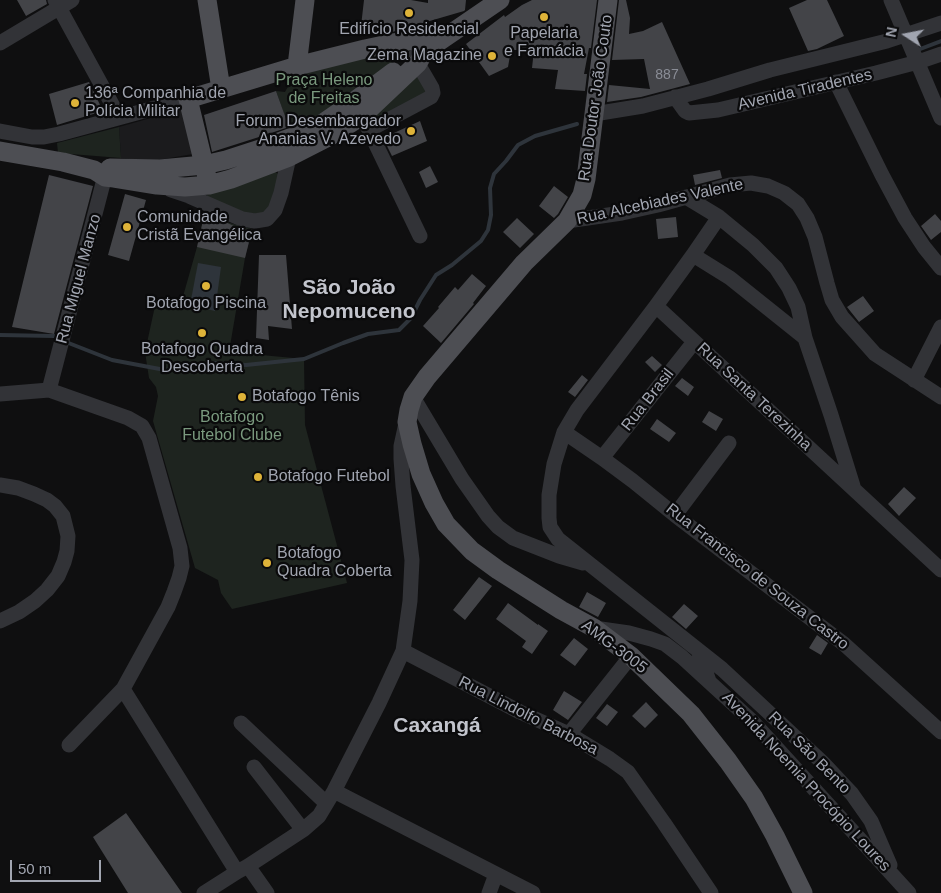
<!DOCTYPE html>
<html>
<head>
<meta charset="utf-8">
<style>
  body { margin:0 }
  #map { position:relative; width:941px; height:893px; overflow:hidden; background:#0f0f10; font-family:Helvetica,sans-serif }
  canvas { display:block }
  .north { position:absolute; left:881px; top:10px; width:50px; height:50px; -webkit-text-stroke:4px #0a0a0b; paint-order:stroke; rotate:281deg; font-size:14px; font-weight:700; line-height:20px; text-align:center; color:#a1a5b0 }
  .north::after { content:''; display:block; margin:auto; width:18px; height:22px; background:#a1a5b0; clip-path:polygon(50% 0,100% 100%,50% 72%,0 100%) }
  .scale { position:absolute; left:10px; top:860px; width:91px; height:22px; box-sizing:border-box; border:2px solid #a1a5b0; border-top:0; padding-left:6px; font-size:15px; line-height:18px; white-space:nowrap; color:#a1a5b0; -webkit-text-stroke:4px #0a0a0b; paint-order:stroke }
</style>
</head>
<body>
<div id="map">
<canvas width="941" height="893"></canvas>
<div class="north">N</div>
<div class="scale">50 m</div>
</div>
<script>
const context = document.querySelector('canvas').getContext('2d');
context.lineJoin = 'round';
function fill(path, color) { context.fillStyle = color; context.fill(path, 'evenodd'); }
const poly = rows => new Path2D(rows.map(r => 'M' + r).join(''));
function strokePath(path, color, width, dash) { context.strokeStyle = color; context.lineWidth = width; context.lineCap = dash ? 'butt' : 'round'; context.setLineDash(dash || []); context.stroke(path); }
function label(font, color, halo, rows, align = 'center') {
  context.font = font + ' Helvetica,sans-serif'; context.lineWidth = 4.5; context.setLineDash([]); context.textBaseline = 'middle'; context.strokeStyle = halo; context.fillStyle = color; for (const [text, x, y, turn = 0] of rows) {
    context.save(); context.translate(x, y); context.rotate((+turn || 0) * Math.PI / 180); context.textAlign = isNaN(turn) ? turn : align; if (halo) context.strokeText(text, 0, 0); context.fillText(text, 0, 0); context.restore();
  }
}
fill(poly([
  [186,108,193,154,152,161,121,158,119,127]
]), '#1b1b1d');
fill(poly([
  [398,50,393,61,371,87,332,115,289,128,276,91,285,92,290,83,297,75],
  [415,67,431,93,369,126,367,114],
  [119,127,121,158,58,153,57,143],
  [267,167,280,175,281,185,265,214,246,213,206,198,207,195],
  [204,216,252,229,245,258,229,352,304,359,305,425,347,583,232,609,221,593,218,580,195,568,153,421,158,396,156,387,149,378,145,352,155,306,180,307,197,247]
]), '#1e241f');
fill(poly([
  [198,263,221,267,215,311,190,305]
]), '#2e343b');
strokePath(poly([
  [915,51,941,41],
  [0,335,54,336,60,339],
  [66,342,112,360,165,370,213,363,246,365,304,359,343,343,368,334,399,330,411,318,420,300,436,275,452,265,481,241,488,230,491,215,490,188,494,174,506,161,518,145,535,136,577,124]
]), '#2e343b', 4);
fill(poly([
  [17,0,46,0,47,4,26,16],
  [364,0,411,0,428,3,428,0,466,0,465,10,464,11,392,32,392,30,361,26],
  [532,0,597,0,591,48,589,48,584,74,587,74,585,91,555,89,558,70,532,68,534,50,511,50,508,67,489,76,466,44,504,15,505,17,522,5],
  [619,0,626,0,630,18,629,34,643,31,662,22,690,84,641,97,607,102,609,85,650,89,644,59,612,60],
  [807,0,827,0,844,36,817,49,808,51,789,8],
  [89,82,103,111,57,125,49,94],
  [276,91,289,127,259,137,212,152,204,115],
  [420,121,427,141,392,156,383,138],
  [430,166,438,182,426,188,419,172],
  [720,170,722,178,695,185,693,175],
  [49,175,93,186,54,334,12,327],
  [554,186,568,197,558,214,554,218,539,206],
  [125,194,146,200,129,261,108,255],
  [935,214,941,221,941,232,931,240,921,226],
  [204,216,223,221,238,228,252,230,245,258,197,247],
  [676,217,678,237,658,239,656,219],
  [517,218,534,234,520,248,503,232],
  [259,255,286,255,292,329,268,326,269,340,256,338],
  [472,274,486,286,473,303,474,304,441,343,423,326,439,308,438,307,455,287,458,290],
  [863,296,874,311,859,322,847,307],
  [652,356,662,365,655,372,645,362],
  [582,375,588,380,575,397,568,392],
  [682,378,694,387,688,396,675,386],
  [709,411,723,419,716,431,702,422],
  [657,419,676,433,669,442,650,429],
  [904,487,916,498,899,516,888,504],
  [479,577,492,586,465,620,453,610],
  [587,592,606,603,598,617,579,607],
  [508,603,538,625,538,624,548,631,532,654,522,647,526,641,496,619],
  [684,604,698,616,686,629,672,617],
  [817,635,828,643,821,655,809,648],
  [574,638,588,649,575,666,560,655],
  [564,691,582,702,568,720,553,710],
  [646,702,658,715,645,728,632,716],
  [607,704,618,712,607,726,596,718],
  [126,813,182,893,128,893,93,837]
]), '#434448');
strokePath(poly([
  [55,0,119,117],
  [891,0,941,118],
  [0,43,72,0],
  [836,82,882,175,905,218,924,247,941,268],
  [675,97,685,111,689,113,718,110,876,73,918,62,941,54],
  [357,107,369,130,420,236],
  [594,114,643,106,708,89,770,70,887,41,941,23],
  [369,130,431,97,433,93,432,88,414,57],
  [0,131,32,137,44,137,59,134,188,99],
  [171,190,189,196,242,219,255,221,267,219,275,210,281,193,289,157],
  [686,197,719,217,753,245,776,268,789,288,798,307,805,338,831,415,853,486],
  [567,221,622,213,658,205,730,185,751,183,768,186,784,193,798,204,807,218,815,237,827,283,832,300,842,317,875,354,941,397],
  [693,255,730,278,805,338],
  [656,306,941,570],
  [914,380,941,327],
  [49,390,107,168],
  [0,394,49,390,128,418,142,426,149,438,180,548,182,566,179,578,174,592,168,607,123,689,69,745],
  [413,397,462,479,488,516,498,527,513,538,559,556,583,563],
  [564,432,602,458,633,481,675,515,844,644,941,732],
  [602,458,694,342],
  [0,485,18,488,34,494,47,500,55,506,63,516,68,536,67,551,64,562,58,576,47,590,35,601,19,612,0,621],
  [675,515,729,443],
  [594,628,629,633,651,639,665,644,682,657,753,722,909,893],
  [698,650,722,669,822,762,852,794,871,821,890,865],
  [403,651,520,712,569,734,610,759,628,772,664,823,711,893],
  [709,681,698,650,558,539,550,527,549,518,549,495,554,464,564,432,577,410,656,306,693,255,719,217],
  [123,689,237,872],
  [241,723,326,803],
  [569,734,631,656],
  [254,767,303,830],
  [334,791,533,893],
  [248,866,267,893],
  [204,893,237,872,248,866,303,830,319,816,334,791,379,703,403,651,410,601,412,560,403,486,401,459,401,446,406,423],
  [489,893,496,874]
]), '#323337', 15);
strokePath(poly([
  [207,0,221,89],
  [608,0,586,179,582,195,567,221,524,263,427,377,413,397,409,410,407,422,412,444,421,474,434,503,446,524,472,551,498,570,561,610,594,628,631,656,691,714,728,761,754,798,775,836,803,893],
  [297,66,305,0],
  [0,151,63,162,94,170,105,177,114,178,157,185,185,187,209,185,231,179,289,157,332,135,362,116,418,63,423,54,434,45,500,0],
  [110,168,160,169,204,165,226,160,263,148,298,135,323,123,349,105,393,72],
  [207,177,188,99,297,66,365,49,393,43,446,36]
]), '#4d4e53', 19);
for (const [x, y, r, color] of [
  [409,13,5,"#deb339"],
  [544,17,5,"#deb339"],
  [492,56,5,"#deb339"],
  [75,103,5,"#deb339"],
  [411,131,5,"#deb339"],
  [127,227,5,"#deb339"],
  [206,286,5,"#deb339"],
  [202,333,5,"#deb339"],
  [242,397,5,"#deb339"],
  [258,477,5,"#deb339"],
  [267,563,5,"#deb339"]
]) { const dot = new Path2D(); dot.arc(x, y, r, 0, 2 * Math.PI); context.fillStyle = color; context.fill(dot); strokePath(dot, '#0a0a0b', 2); }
label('14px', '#8a8d96', null, [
  ["887",667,75]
]);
label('16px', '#a1a5b0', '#0a0a0b', [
  ["Edifício Residencial",409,30,"center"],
  ["Papelaria",544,34,"center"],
  ["e Farmácia",544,52,"center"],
  ["Zema Magazine",482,56,"right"],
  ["136ª Companhia de",85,94],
  ["Polícia Militar",85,112],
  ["Forum Desembargador",401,122,"right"],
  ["Ananias V. Azevedo",401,140,"right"],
  ["Comunidade",137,218],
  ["Cristã Evangélica",137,236],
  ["Botafogo Piscina",206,304,"center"],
  ["Botafogo Quadra",202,350,"center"],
  ["Descoberta",202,368,"center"],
  ["Botafogo Tênis",252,397],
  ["Botafogo Futebol",268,477],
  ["Botafogo",277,554],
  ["Quadra Coberta",277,572]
], 'left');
label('16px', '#7a997e', '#0a0a0b', [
  ["Praça Heleno",324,81],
  ["de Freitas",324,99],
  ["Botafogo",232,418],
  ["Futebol Clube",232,436]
]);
label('16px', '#a1a5b0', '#0a0a0b', [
  ["Avenida Tiradentes",805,90,-13],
  ["Rua Doutor João Couto",596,98,-82],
  ["Rua Alcebiades Valente",660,202,-12],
  ["Rua Miguel Manzo",79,279,-75],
  ["Rua Santa Terezinha",754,397,43],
  ["Rua Brasil",648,400,-52],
  ["Rua Francisco de Souza Castro",757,577,38],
  ["AMG-3005",614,647,37],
  ["Rua Lindolfo Barbosa",528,716,27],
  ["Rua São Bento",809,753,45],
  ["Avenida Noemia Procópio Loures",806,782,47]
]);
label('bold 21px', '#c2c4cc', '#0a0a0b', [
  ["São João",349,288],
  ["Nepomuceno",349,312],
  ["Caxangá",437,726]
]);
</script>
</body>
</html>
